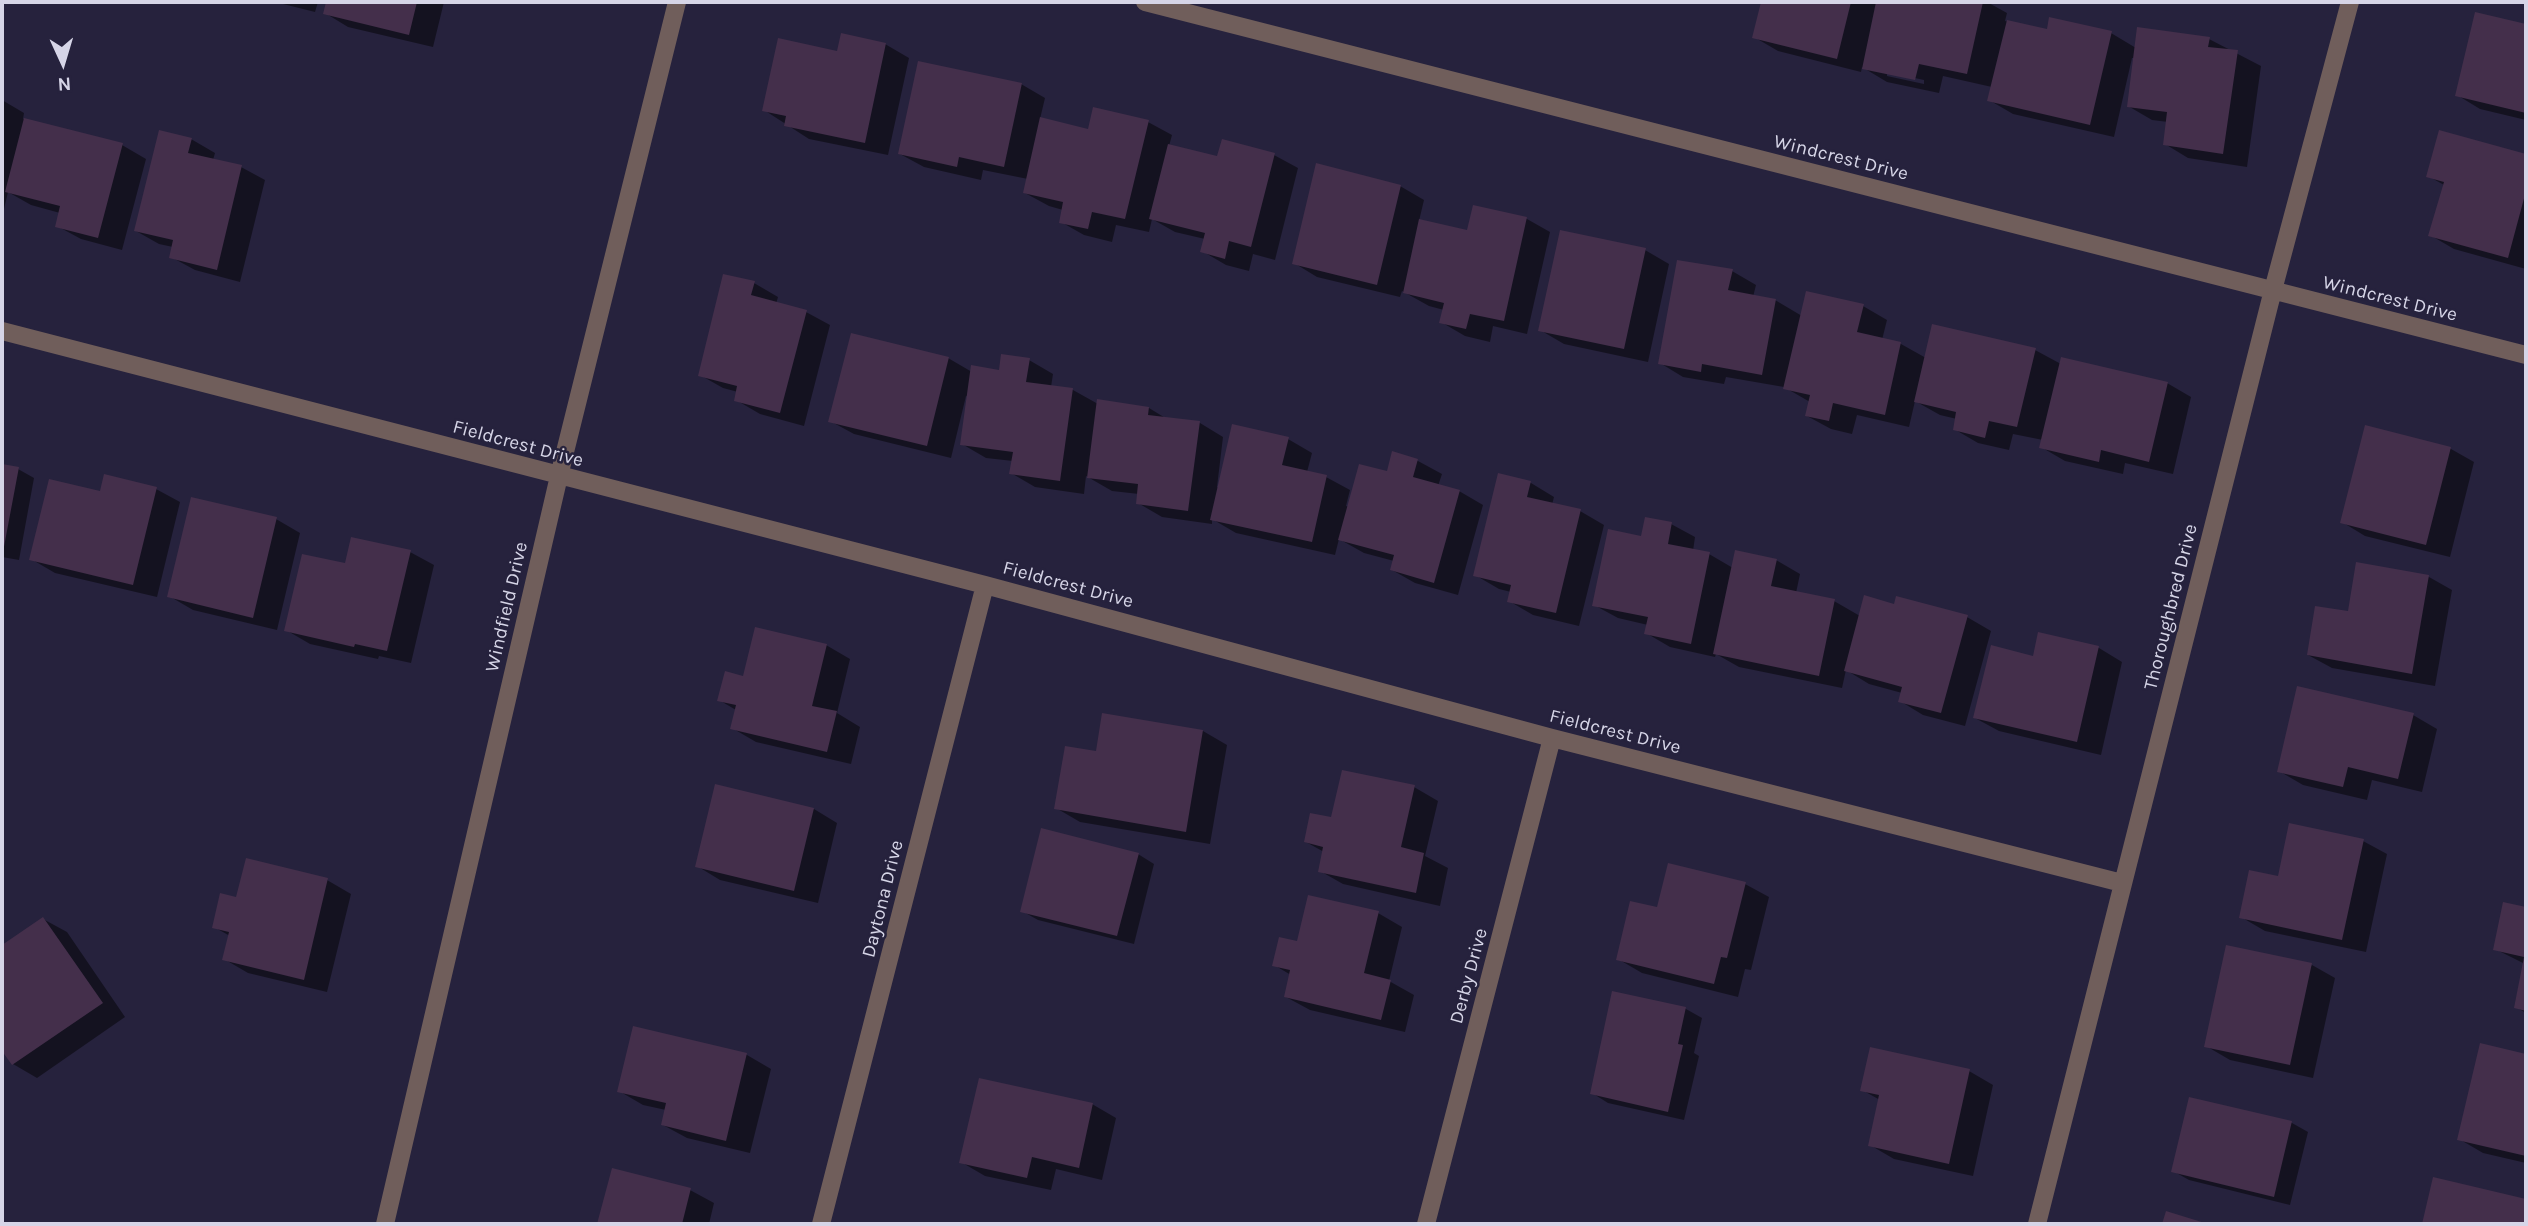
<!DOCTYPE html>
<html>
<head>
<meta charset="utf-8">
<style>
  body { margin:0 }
  #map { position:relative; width:2528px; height:1226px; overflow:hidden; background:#26223d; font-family:Karla,sans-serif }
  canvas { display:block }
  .frame { position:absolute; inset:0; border:4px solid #d6d5e7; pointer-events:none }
  .north { position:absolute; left:28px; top:28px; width:70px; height:70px; -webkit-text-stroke:5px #26223d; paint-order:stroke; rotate:176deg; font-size:19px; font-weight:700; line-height:28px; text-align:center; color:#d6d5e7 }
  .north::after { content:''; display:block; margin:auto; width:24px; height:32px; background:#d6d5e7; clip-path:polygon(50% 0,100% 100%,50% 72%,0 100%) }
</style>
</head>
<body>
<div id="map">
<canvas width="2528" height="1226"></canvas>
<div class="frame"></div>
<div class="north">N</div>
</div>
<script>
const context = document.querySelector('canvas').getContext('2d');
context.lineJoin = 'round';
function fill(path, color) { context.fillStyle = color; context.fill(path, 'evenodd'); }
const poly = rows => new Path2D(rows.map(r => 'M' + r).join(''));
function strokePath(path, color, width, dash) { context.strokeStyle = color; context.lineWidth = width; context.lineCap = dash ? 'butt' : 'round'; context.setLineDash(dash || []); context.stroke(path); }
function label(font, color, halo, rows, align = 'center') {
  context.font = font + ' Karla,sans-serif'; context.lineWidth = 5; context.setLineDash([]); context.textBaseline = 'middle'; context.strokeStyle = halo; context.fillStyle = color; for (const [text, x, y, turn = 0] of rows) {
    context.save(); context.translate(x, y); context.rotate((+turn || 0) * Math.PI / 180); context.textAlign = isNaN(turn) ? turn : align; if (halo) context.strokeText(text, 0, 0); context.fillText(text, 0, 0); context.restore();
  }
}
fill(poly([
  [275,2,318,2,315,12],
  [327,2,444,2,433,47,348,27,325,13],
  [1763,2,1987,2,2007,13,2005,21,2048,31,2111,33,2136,48,2209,39,2261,66,2247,167,2188,158,2165,144,2168,122,2152,120,2128,106,2135,58,2132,58,2114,137,2013,114,1989,100,1992,87,1943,76,1939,93,1887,82,1862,67,1861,72,1778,51,1754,37],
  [1887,72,1924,80,1924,84,1887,76],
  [2476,14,2526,26,2526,120,2480,109,2457,95],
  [885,44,909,58,888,155,809,139,764,110,839,53],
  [1021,84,1045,98,1040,119,1089,131,1148,122,1172,135,1169,146,1218,158,1274,155,1298,168,1275,260,1253,254,1249,271,1226,265,1202,251,1205,239,1175,232,1152,219,1149,232,1116,225,1112,242,1084,235,1061,222,1063,210,1049,206,1025,193,1028,179,983,170,981,180,924,167,900,154],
  [2,100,24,113,23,119,122,145,146,159,122,250,81,239,57,226,60,213,31,205,8,192,4,209,2,208],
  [2440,132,2526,156,2526,269,2454,249,2430,235,2444,185,2428,176],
  [191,139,215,153,213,160,241,167,265,180,240,282,195,270,171,257,173,247,159,244,136,231],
  [1400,186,1424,200,1419,221,1468,232,1474,207,1527,219,1550,232,1527,334,1493,326,1490,342,1465,336,1441,322,1444,310,1429,306,1402,291,1400,297,1317,277,1294,263],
  [1645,250,1669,264,1648,362,1564,344,1540,330],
  [1732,271,1756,285,1753,297,1775,300,1802,316,1863,306,1887,320,1882,340,1901,344,1926,358,2035,350,2061,364,2167,383,2191,397,2173,474,2125,463,2123,474,2065,461,2041,447,2043,440,2013,434,2009,450,1978,443,1954,429,1957,419,1940,415,1915,401,1909,427,1857,415,1852,434,1831,429,1807,416,1810,402,1784,387,1726,377,1724,384,1683,377,1660,363],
  [754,283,778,297,776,304,806,312,830,325,804,426,760,414,736,400,738,392,723,388,700,375],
  [948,358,972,372,1001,372,1029,360,1053,374,1051,387,1073,390,1098,404,1149,408,1167,419,1200,423,1223,437,1217,487,1219,488,1288,439,1312,453,1307,472,1326,477,1350,490,1346,506,1349,507,1388,474,1393,453,1418,461,1442,474,1438,486,1459,491,1483,505,1458,595,1415,583,1392,570,1394,561,1364,553,1339,539,1335,555,1236,533,1212,519,1212,524,1162,517,1138,503,1139,494,1112,491,1086,476,1084,494,1035,487,1011,473,1013,461,986,458,962,444,969,397,966,396,951,458,854,434,830,421],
  [2366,427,2451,449,2474,462,2450,557,2365,536,2342,522],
  [2,466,18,469,34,478,19,560,2,557],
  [1499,475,1531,483,1554,497,1552,505,1580,511,1604,525,1579,626,1533,615,1509,601,1511,592,1499,589,1475,575],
  [156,489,180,502,157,597,55,573,31,559,101,493],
  [276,519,300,533,277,630,193,610,169,596],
  [1671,524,1695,537,1693,551,1709,554,1733,568,1776,560,1800,574,1796,593,1834,601,1860,616,1895,606,1967,617,1991,631,1965,726,1923,715,1900,701,1902,693,1869,684,1846,670,1842,688,1739,667,1716,654,1715,657,1670,647,1646,633,1648,625,1618,618,1594,605,1642,538],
  [410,552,434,565,411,663,379,656,378,659,310,644,286,630,346,566],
  [2429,577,2452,590,2435,686,2332,668,2308,655,2349,613],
  [2039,634,2099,648,2122,662,2101,755,1999,731,1975,718,2034,658],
  [826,645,850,659,837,713,860,727,851,764,756,742,732,728,736,710,719,700,744,678],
  [1104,715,1203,731,1227,745,1210,844,1080,822,1056,808,1097,753],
  [2413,715,2437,729,2422,792,2372,780,2367,800,2303,785,2279,771],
  [1414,787,1438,801,1425,856,1448,868,1440,906,1343,884,1320,871,1324,852,1306,842,1332,819],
  [814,809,837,823,818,903,720,880,697,866],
  [2363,841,2387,854,2366,952,2265,931,2241,917],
  [1138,854,1154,864,1134,944,1038,920,1022,911],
  [327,880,351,894,327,992,248,973,224,959,230,936,214,927,238,899],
  [1745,884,1769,897,1751,970,1745,969,1738,997,1642,973,1618,959,1658,910],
  [2504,904,2526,908,2526,1013,2516,1007,2525,964,2495,949],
  [1378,913,1402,927,1389,981,1414,995,1405,1032,1310,1010,1286,997,1291,975,1274,965,1299,943],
  [43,919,67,932,125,1017,37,1078,13,1064,2,1048,2,1011,4,1009,2,1005,2,947],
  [2312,965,2335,978,2313,1078,2230,1060,2206,1046],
  [1614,993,1686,1009,1702,1018,1694,1053,1699,1056,1684,1120,1608,1103,1592,1093],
  [634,1028,747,1055,771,1069,750,1153,687,1138,663,1125,666,1110,643,1105,619,1091],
  [2482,1045,2526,1056,2526,1163,2483,1153,2459,1139],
  [1969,1071,1993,1085,1973,1176,1894,1159,1870,1145,1880,1100,1862,1090],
  [2190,1099,2292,1123,2308,1132,2290,1205,2189,1180,2173,1171],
  [1092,1104,1116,1118,1102,1180,1056,1169,1051,1190,985,1176,961,1162],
  [613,1170,690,1190,714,1203,709,1224,599,1224],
  [2435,1179,2526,1201,2526,1224,2424,1224]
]), '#0007');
fill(poly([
  [326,2,417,2,409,35,323,14],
  [1761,2,1851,2,1837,59,1752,38],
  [1876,2,1983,2,1967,74,1919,64,1915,80,1862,69],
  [2475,12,2526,24,2526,113,2455,96],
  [2049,17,2112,31,2090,125,1987,101,2007,20,2047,29],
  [2137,27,2210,37,2208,47,2238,50,2223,154,2163,145,2167,112,2127,107],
  [841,33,886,43,865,143,784,126,786,116,762,111,778,38,837,51],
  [918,61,1022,83,1004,167,959,157,957,167,898,154],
  [1093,107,1149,120,1125,219,1092,212,1088,229,1059,223,1063,202,1023,193,1040,117,1088,129],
  [24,118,123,143,98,238,55,227,60,206,5,192],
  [159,130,192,138,188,153,242,165,217,270,169,258,173,240,134,231],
  [2439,130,2526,154,2526,191,2508,258,2428,236,2444,182,2426,177],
  [1222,139,1275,153,1251,247,1229,241,1225,259,1200,252,1205,233,1149,219,1168,144,1217,156],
  [1316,163,1401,185,1377,285,1292,264],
  [1473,205,1527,217,1504,321,1470,314,1466,329,1439,323,1444,303,1403,293,1419,219,1467,230],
  [1560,230,1646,248,1624,349,1538,331],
  [1677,260,1733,269,1728,290,1776,299,1762,375,1702,364,1701,372,1658,364],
  [723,274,755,281,751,295,807,310,780,413,734,401,737,386,698,376],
  [1806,291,1864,304,1857,332,1901,342,1885,415,1833,403,1829,421,1805,416,1810,395,1783,389],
  [1932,324,2036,348,2017,427,1989,421,1985,438,1953,430,1956,412,1914,402],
  [851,333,949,357,927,446,828,422],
  [1001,354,1030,358,1026,382,1073,388,1060,481,1009,474,1013,452,960,445,971,365,999,370],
  [2061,357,2168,382,2149,462,2101,450,2099,462,2039,448],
  [1097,399,1149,407,1148,415,1200,421,1188,511,1136,504,1138,484,1087,478],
  [1232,424,1289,437,1282,465,1327,475,1312,542,1210,520],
  [2365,425,2451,447,2426,545,2340,523],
  [1392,451,1418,459,1413,477,1460,490,1434,583,1390,570,1394,555,1338,540,1359,464,1387,471],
  [2,464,19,467,3,552,2,551],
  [1498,473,1531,481,1527,497,1581,509,1556,613,1507,602,1511,585,1473,576],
  [104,474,157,487,133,585,29,560,49,479,100,491],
  [191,497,277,517,253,618,167,597],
  [1645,517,1672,522,1668,544,1710,552,1691,644,1644,634,1648,617,1592,606,1608,529,1641,536],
  [351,537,411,550,387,651,355,644,354,647,284,631,302,554,345,563],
  [1735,550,1777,559,1771,586,1835,599,1819,676,1713,654],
  [2356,562,2429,575,2412,674,2307,655,2315,606,2348,611],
  [1864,595,1894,604,1896,596,1968,615,1941,713,1898,702,1902,687,1844,671],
  [755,627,827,644,812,706,837,711,827,752,730,729,736,705,717,701,725,671,743,676],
  [2038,632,2099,646,2077,742,1973,718,1991,645,2033,656],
  [2297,686,2414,713,2398,779,2348,767,2343,787,2277,772],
  [1102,713,1203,730,1186,832,1054,809,1065,746,1096,751],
  [1342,770,1415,785,1401,847,1424,853,1416,893,1318,872,1323,847,1304,842,1310,813,1331,817],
  [715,784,814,808,794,891,695,867],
  [2289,823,2364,839,2342,940,2239,918,2249,870,2278,876],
  [1041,828,1139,853,1117,936,1020,912],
  [246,858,328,878,304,980,222,960,229,932,212,928,220,893,236,897],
  [1668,863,1746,882,1727,958,1721,957,1714,984,1616,960,1630,901,1657,907],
  [1308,895,1379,911,1364,973,1391,980,1381,1020,1284,997,1290,970,1272,966,1279,937,1297,941],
  [2503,902,2526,907,2526,1011,2514,1008,2524,957,2493,950],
  [43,917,103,1003,12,1065,2,1051,2,945],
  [2226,945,2312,963,2290,1065,2204,1047],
  [1612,991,1686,1007,1678,1044,1683,1045,1668,1112,1590,1094],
  [633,1026,747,1053,726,1141,661,1125,666,1103,617,1092],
  [2480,1043,2526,1054,2526,1156,2457,1140],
  [1870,1047,1970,1069,1949,1164,1868,1146,1879,1095,1860,1091],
  [979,1078,1093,1103,1079,1168,1032,1157,1027,1178,959,1163],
  [2189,1097,2292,1121,2274,1197,2171,1172],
  [612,1168,691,1188,682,1224,597,1224],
  [2433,1177,2526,1199,2526,1224,2422,1224],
  [2166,1211,2208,1224,2162,1224]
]), '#442f4b');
strokePath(poly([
  [1145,2,2526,355],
  [2,331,985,585,1552,738,2122,883],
  [385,1224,559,476,677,2],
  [821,1224,985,585],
  [1426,1224,1552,738],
  [2037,1224,2273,290,2350,2]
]), '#705e5b', 18);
label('19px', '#d6d5e7', '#26223d', [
  ["Windcrest Drive",1841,158,14],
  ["Windcrest Drive",2390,299,14],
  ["Fieldcrest Drive",518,444,15],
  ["Fieldcrest Drive",1068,585,15],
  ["Windfield Drive",507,607,-77],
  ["Thoroughbred Drive",2171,607,-76],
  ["Fieldcrest Drive",1615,732,14],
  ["Daytona Drive",883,899,-76],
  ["Derby Drive",1469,976,-75]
]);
</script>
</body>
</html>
